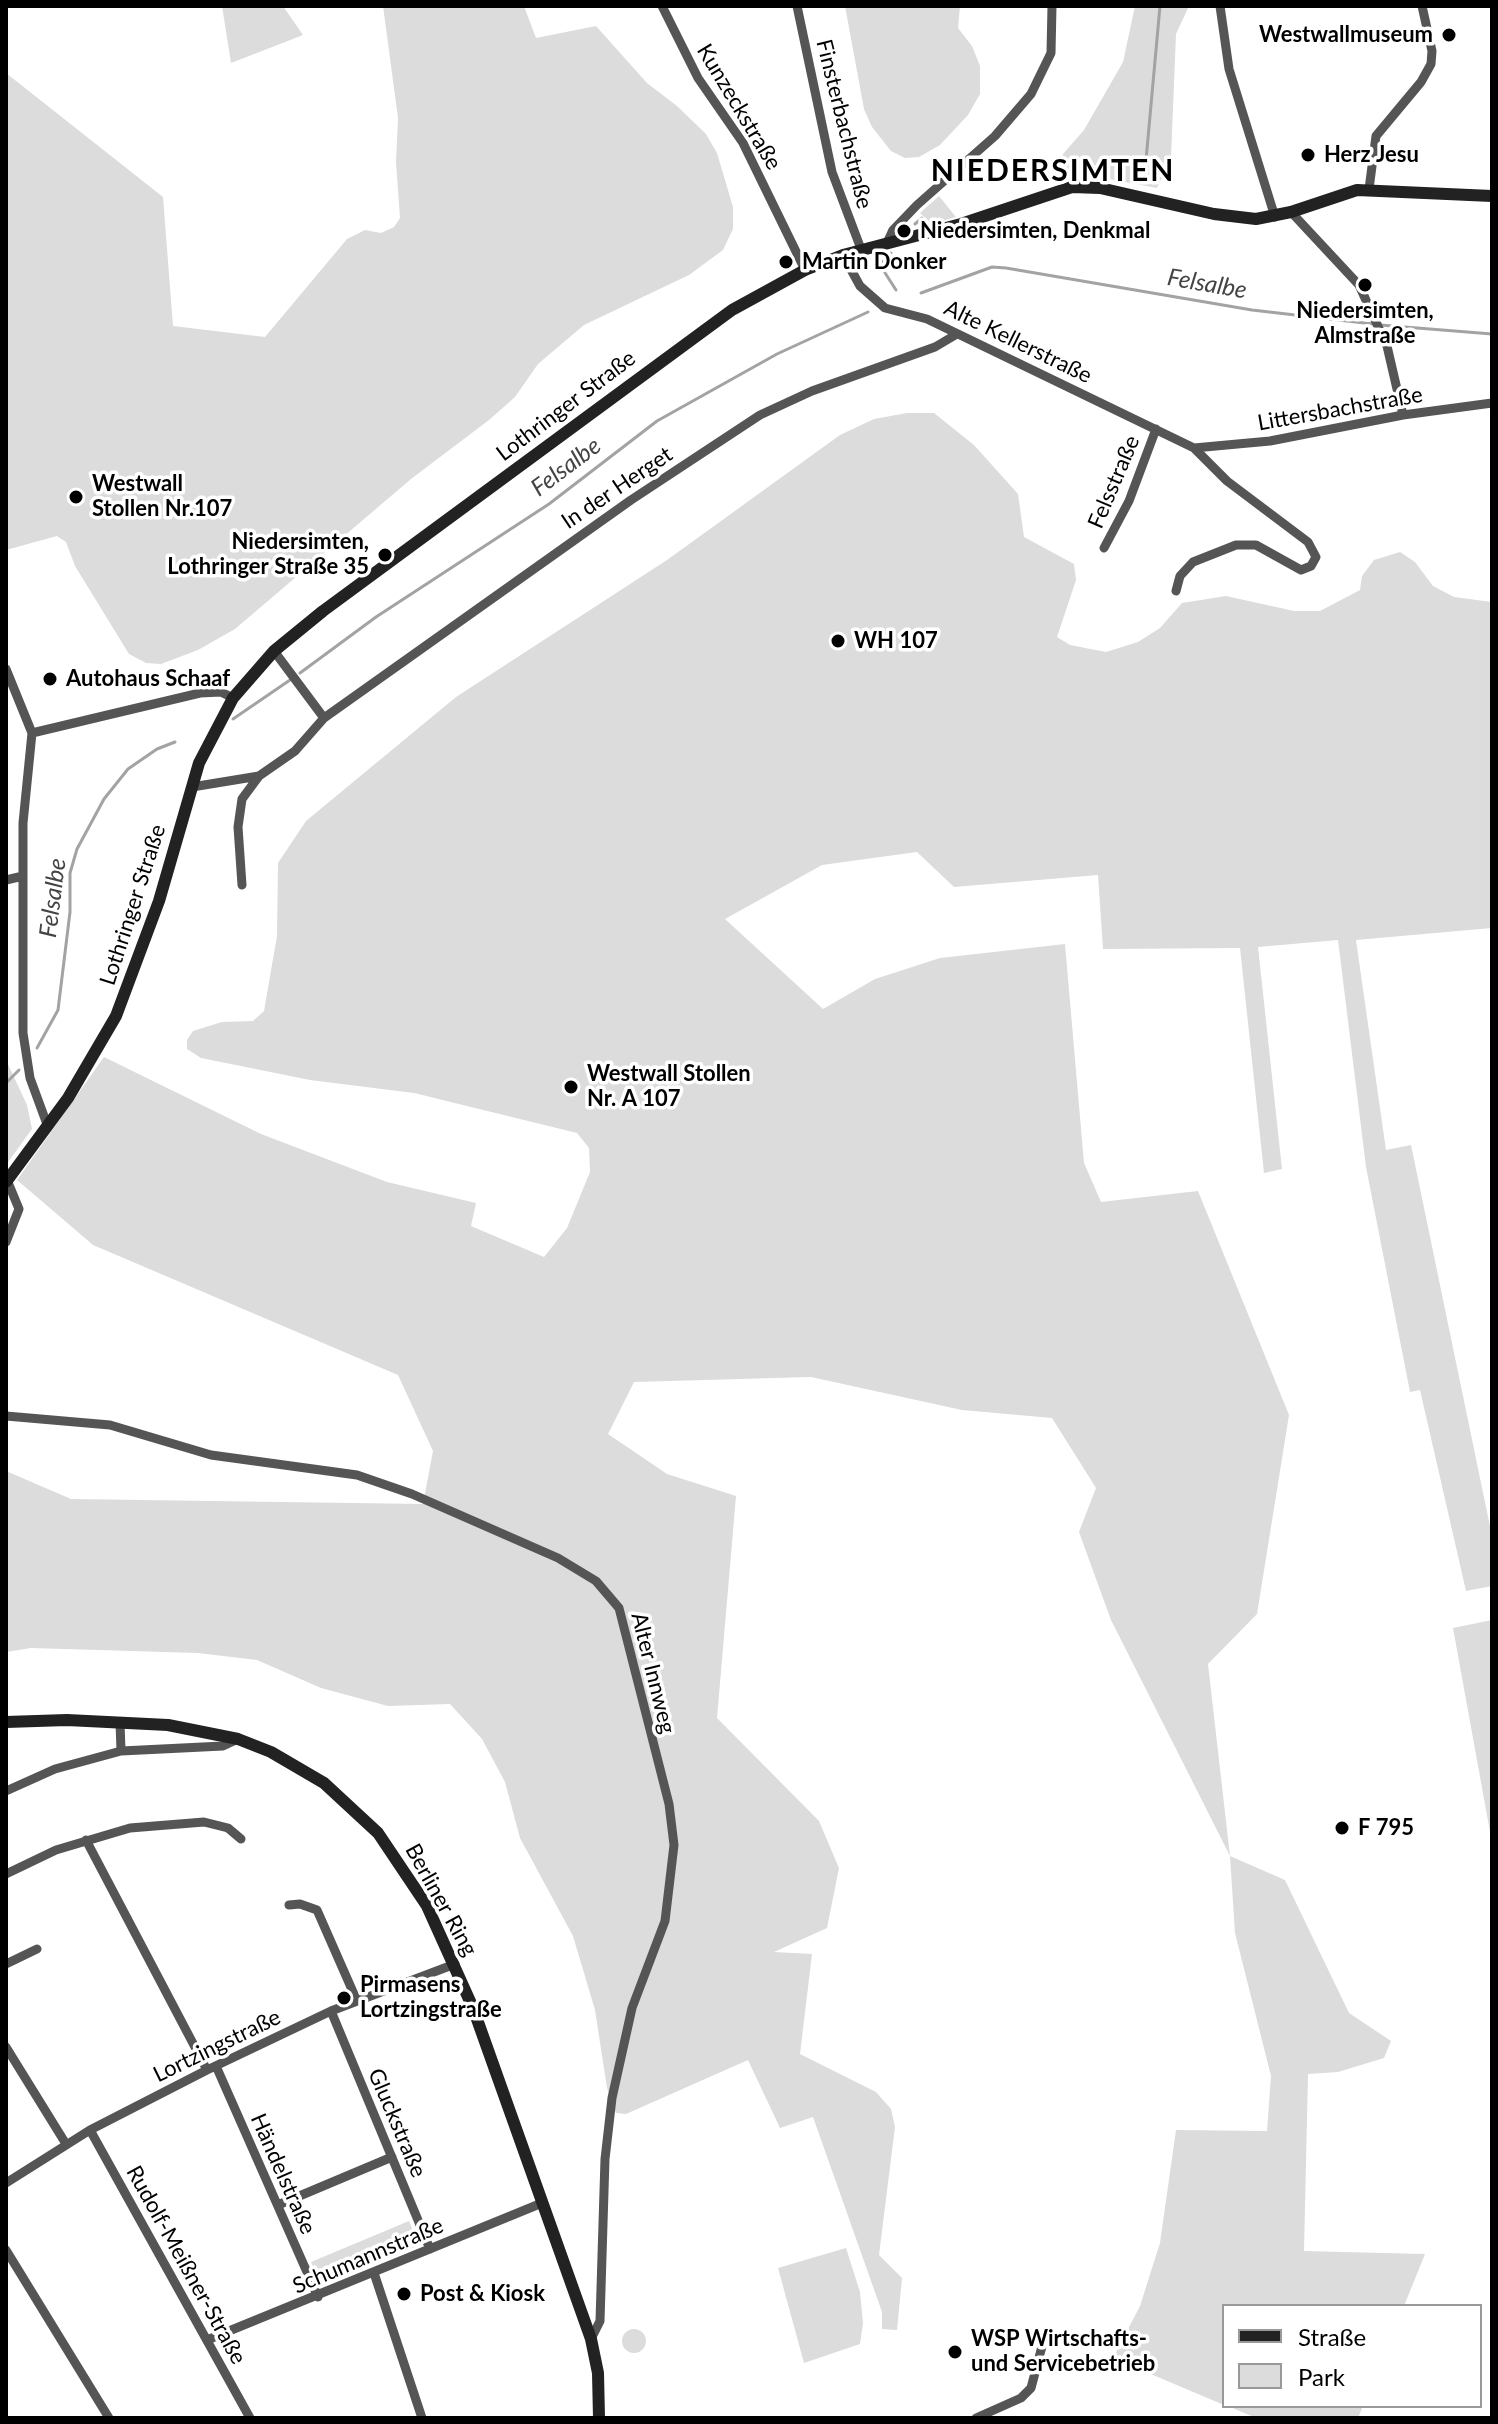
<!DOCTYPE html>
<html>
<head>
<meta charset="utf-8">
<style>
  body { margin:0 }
  #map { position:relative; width:1498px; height:2424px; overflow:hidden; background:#fff; font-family:Lato,sans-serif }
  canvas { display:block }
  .frame { position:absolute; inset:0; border:8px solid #000; pointer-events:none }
  .legend { position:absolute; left:1222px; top:2304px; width:260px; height:104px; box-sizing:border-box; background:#fff; border:2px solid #999; margin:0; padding:10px 14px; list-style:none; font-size:24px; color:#000 }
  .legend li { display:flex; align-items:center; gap:16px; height:40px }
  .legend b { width:40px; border:2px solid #999 }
</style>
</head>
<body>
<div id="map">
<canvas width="1498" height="2424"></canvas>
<div class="frame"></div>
<ul class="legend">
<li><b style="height:10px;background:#222"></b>Straße</li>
<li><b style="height:22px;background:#dcdcdc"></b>Park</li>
</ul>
</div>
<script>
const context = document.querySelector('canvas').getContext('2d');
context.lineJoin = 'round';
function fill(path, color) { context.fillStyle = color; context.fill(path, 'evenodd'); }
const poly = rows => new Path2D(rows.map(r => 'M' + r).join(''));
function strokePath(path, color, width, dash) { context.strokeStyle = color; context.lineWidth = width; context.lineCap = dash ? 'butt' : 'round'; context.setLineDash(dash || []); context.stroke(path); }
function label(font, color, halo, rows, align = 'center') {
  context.font = font + ' Lato,sans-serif'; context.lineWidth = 7; context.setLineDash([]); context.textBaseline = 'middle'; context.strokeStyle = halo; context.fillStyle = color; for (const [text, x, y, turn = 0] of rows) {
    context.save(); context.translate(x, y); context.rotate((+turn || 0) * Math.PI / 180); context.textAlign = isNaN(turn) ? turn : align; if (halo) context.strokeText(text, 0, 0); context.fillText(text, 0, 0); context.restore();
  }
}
fill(poly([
  [222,6,283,6,303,35,231,63],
  [383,6,524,6,536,38,596,26,647,83,677,106,706,134,717,153,733,207,733,229,723,250,689,275,584,325,538,364,515,397,489,420,411,479,235,629,198,650,161,664,146,663,129,654,75,566,66,542,57,536,6,550,6,73,163,197,173,326,265,337,347,239,365,230,381,233,394,227,400,218,396,162,398,118],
  [845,6,960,6,958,28,972,46,980,66,980,94,968,115,940,145,919,157,905,158,891,151,872,127,864,109],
  [1135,6,1189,6,1176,34,1171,158,1157,188,1066,171,1063,164,1063,154,1084,130,1123,62],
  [939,196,956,217,932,224,920,213],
  [907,413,934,413,974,445,1018,494,1024,537,1074,564,1076,580,1057,637,1070,645,1106,652,1138,642,1160,628,1182,603,1226,596,1294,611,1320,611,1360,590,1362,576,1374,560,1400,552,1415,562,1433,586,1454,597,1492,602,1492,928,1356,940,1386,1150,1411,1145,1492,1536,1492,1586,1466,1591,1420,1390,1410,1392,1366,1167,1338,940,1258,947,1282,1169,1264,1173,1240,948,1103,949,1098,875,954,887,917,852,822,865,725,919,823,1009,875,979,940,958,1065,944,1084,1163,1101,1202,1198,1191,1289,1415,1257,1614,1208,1664,1230,1856,1285,1880,1349,2013,1391,2041,1384,2058,1338,2072,1308,2074,1304,2251,1425,2254,1404,2306,1224,2306,1224,2405,1113,2358,1140,2306,1160,2243,1176,2130,1267,2131,1271,2076,1235,1933,1230,1856,1111,1620,1079,1532,1096,1488,1052,1418,962,1410,811,1377,634,1382,608,1434,667,1474,736,1496,717,1718,819,1821,839,1868,827,1928,774,1952,812,1954,800,2054,876,2092,891,2109,895,2127,879,2255,902,2278,897,2330,882,2329,882,2312,813,2117,780,2128,748,2060,626,2114,616,2113,607,2088,595,2010,573,1936,520,1838,505,1782,482,1739,450,1704,388,1706,321,1688,257,1660,198,1653,31,1648,6,1652,6,1471,71,1499,423,1504,433,1451,398,1375,93,1245,17,1180,104,1057,261,1134,387,1182,476,1203,471,1226,544,1257,567,1228,590,1172,589,1148,577,1133,414,1093,310,1080,201,1058,187,1049,187,1040,193,1031,222,1022,253,1021,264,1011,277,936,278,863,306,821,456,697,667,560,840,435,874,419],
  [6,1060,27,1105,32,1129,6,1165],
  [1492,1620,1492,1843,1453,1628],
  [409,2221,419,2245,321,2286,311,2262],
  [846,2248,860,2292,863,2323,860,2344,804,2363,778,2268],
  '622 2341a12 12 0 1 1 24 0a12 12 0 1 1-24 0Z',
  [1228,2406,1363,2406,1358,2418,1256,2418]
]), '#dcdcdc');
strokePath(poly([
  [1144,182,1160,6],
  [915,224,922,218],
  [891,253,880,265,896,290],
  [921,293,992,267,1006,268,1252,310,1373,324],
  [1380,325,1492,334],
  [300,673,376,617,549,504,657,421,777,354,868,312],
  [233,719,290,680],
  [37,1048,58,1010,70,912,70,873,77,849,104,799,128,769,157,749,175,742],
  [6,1083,19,1070]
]), '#a3a3a3', 3);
strokePath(poly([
  [662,6,698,78,743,143,805,270],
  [797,6,832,172,861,249],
  [1220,6,1229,69,1275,217],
  [1369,189,1376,136,1421,82,1431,64,1432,51,1422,6],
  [1291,212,1359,285,1387,346,1403,415],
  [887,243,893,230,917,205,995,136,1031,94,1051,53,1052,6],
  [843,255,860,286,885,308,927,319,1194,448,1227,481,1308,542,1316,557,1311,566,1301,570,1256,545,1236,545,1193,562,1180,576,1176,591],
  [1194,448,1270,441,1403,415,1492,403],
  [1104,548,1129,501,1156,429],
  [274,651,324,718],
  [6,669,32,733,23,823,23,1033,30,1078,48,1127],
  [32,733,200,693,221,692,233,698],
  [192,787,259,776],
  [6,880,23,876],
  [242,885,238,827,242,799,259,776,295,751,324,718,631,500,760,415,812,391,935,347,957,334],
  [6,1242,19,1209,7,1180],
  [6,1416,110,1425,211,1455,357,1475,412,1494,558,1558,596,1581,619,1608,669,1804,674,1845,665,1921,632,2008,612,2098,605,2159,600,2321,591,2339],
  [120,1722,121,1751],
  [6,1791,55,1769,121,1751,223,1746,238,1739],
  [86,1840,207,2070],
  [6,1874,56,1850,130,1828,204,1822,228,1828,241,1839],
  [289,1905,300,1904,317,1910,357,2001],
  [6,1964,37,1949],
  [331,2011,430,2249],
  [6,2047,66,2144],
  [216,2066,318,2297],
  [90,2130,250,2418],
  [6,2183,90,2130,207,2070,331,2011,455,1964],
  [278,2205,392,2157],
  [6,2250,109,2418],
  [374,2273,422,2418],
  [207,2340,542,2203],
  [976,2418,1021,2398,1031,2388,1045,2335]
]), '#555', 9);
strokePath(poly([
  [6,1182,68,1098,116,1016,159,901,199,763,233,698,274,651,323,611,732,310,805,270,843,255,961,224,1072,187,1100,188,1214,214,1256,219,1291,212,1357,190,1492,196],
  [6,1722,67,1720,168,1725,238,1739,271,1752,324,1783,378,1833,427,1906,473,2008,591,2339,598,2373,599,2418]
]), '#222', 12);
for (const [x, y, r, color] of [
  [1449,35,8,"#000"],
  [1308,155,8,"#000"],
  [904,231,8,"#000"],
  [786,262,8,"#000"],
  [1365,285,8,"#000"],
  [76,497,8,"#000"],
  [385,555,8,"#000"],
  [838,641,8,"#000"],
  [50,679,8,"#000"],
  [571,1087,8,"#000"],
  [1342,1828,8,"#000"],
  [344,1998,8,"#000"],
  [404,2294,8,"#000"],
  [955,2352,8,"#000"]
]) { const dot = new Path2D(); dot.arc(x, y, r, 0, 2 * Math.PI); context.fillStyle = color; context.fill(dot); strokePath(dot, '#fff', 3); }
label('bold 22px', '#000', '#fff', [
  ["Westwallmuseum",1433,35,"right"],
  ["Herz Jesu",1324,155],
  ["Niedersimten, Denkmal",920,231],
  ["Martin Donker",802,262],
  ["Niedersimten,",1365,311,"center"],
  ["Almstraße",1365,336,"center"],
  ["Westwall",92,484],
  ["Stollen Nr.107",92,509],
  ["Niedersimten,",369,542,"right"],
  ["Lothringer Straße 35",369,567,"right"],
  ["WH 107",854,641],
  ["Autohaus Schaaf",66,679],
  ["Westwall Stollen",587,1074],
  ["Nr. A 107",587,1099],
  ["F 795",1358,1828],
  ["Pirmasens",360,1985],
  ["Lortzingstraße",360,2010],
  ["Post & Kiosk",420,2294],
  ["WSP Wirtschafts-",971,2339],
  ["und Servicebetrieb",971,2364]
], 'left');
label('22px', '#000', '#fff', [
  ["Kunzeckstraße",739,107,59],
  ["Finsterbachstraße",844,124,76],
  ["Alte Kellerstraße",1018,342,26],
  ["Lothringer Straße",566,406,-37],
  ["Littersbachstraße",1340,409,-10],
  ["Felsstraße",1114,482,-67],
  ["In der Herget",617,488,-34],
  ["Lothringer Straße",133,905,-72],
  ["Alter Innweg",653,1673,76],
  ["Berliner Ring",441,1900,61],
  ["Lortzingstraße",217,2046,-26],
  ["Gluckstraße",397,2123,67],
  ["Händelstraße",283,2174,66],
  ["Schumannstraße",368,2256,-23],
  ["Rudolf-Meißner-Straße",186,2265,61]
]);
label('italic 24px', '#444', '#fff', [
  ["Felsalbe",1207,284,10],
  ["Felsalbe",566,467,-37],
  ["Felsalbe",53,898,-83]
]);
context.letterSpacing = '2px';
label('bold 30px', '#000', '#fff', [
  ["NIEDERSIMTEN",1053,171]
]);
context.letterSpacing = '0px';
</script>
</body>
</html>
